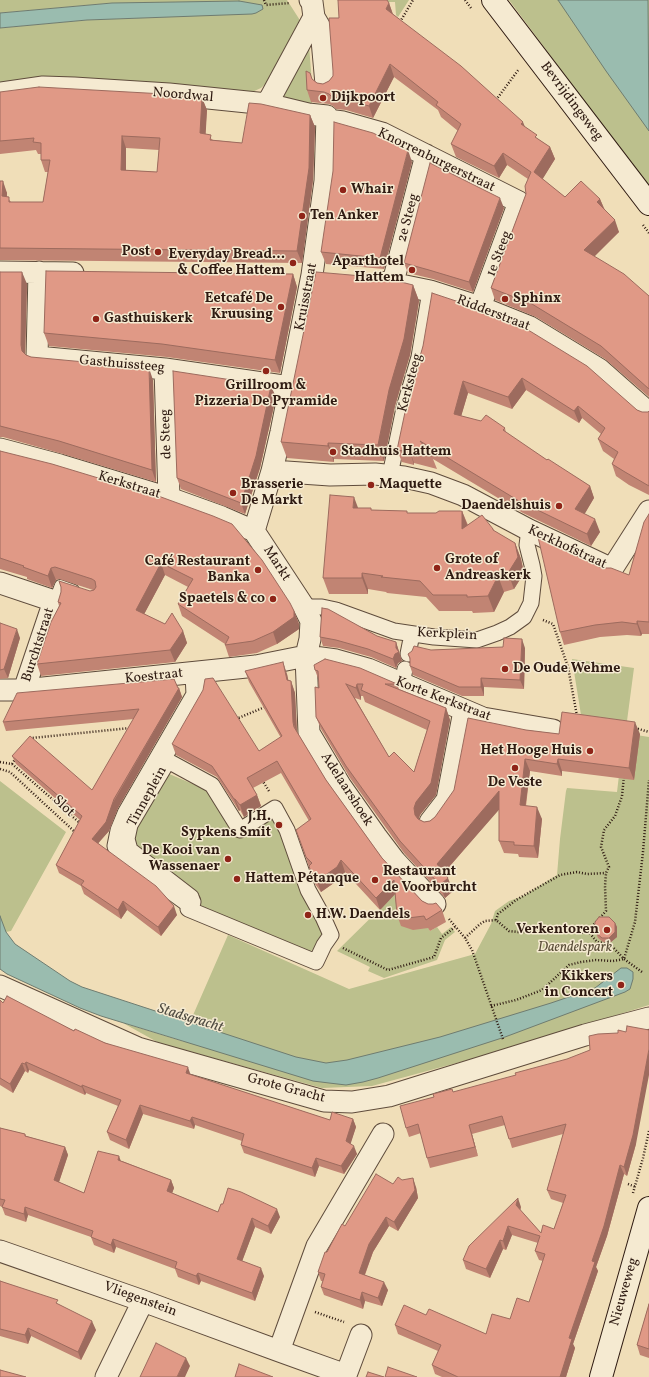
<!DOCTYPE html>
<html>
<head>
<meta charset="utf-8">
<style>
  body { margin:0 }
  canvas { display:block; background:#f0deb8 }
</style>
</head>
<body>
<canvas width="649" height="1377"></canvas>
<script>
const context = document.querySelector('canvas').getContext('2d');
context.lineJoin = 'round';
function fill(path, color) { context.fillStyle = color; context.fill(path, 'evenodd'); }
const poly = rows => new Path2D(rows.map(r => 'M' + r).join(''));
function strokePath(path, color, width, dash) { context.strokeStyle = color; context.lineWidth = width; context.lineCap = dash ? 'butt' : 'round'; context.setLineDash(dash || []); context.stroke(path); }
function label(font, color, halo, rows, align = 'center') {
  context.font = font + ' Vollkorn,serif'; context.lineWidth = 3; context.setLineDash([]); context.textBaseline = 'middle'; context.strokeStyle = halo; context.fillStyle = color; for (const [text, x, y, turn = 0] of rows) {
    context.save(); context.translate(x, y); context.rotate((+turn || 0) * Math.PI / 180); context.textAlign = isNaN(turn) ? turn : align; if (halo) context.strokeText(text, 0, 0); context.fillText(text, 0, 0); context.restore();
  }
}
fill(poly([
  [0,0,287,0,303,25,274,76,261,88,250,93,0,83,0,28,87,20,162,17,262,5,112,3,0,13],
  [379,0,409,0,398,17,396,15,395,2,379,2],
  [509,0,649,0,649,185,588,106],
  [309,45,312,84,312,107,280,101],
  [572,659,634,668,627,721,581,715],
  [624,733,649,737,649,1005,508,1049,372,1086,322,1088,159,1043,123,1023,185,1042,192,1023,190,1022,228,935,349,989,475,954,491,924,495,911,509,901,523,896,557,875,560,839,566,791,567,788,617,792],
  [167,773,207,790,238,833,272,813,284,831,290,863,329,937,306,955,203,913,197,895,128,844],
  [0,781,66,832,11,931,0,933],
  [402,887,411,929,419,929,426,924,430,931,437,927,442,934,451,927,455,932,445,940,437,960,384,978,368,971,370,967,337,951]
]), '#bcc08d');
const water = poly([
  [558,0,648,0,649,131,606,71,558,0],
  [239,1,262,5,263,9,256,13,252,14,87,20,0,28,0,13,112,3,239,1],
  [0,916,6,932,15,944,70,981,82,987,296,1057,326,1063,347,1060,440,1037,551,1003,595,988,621,968,627,968,633,972,633,979,630,989,625,992,505,1037,378,1078,363,1082,346,1085,329,1083,313,1081,101,1016,80,1008,7,974,0,969,0,916]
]);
fill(water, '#9abcaf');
strokePath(water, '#6f7c70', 1);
const service = poly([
  [54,601,60,585,74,590]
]);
const pedestrian = poly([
  [390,475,404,408,419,357,430,291],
  [304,607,322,607,336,610,394,631,434,637,477,640,497,633,510,627,524,617,531,603,534,576,532,565,527,545,529,530],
  [408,654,412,634],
  [402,684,405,669],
  [168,761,212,785,240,830,275,808,287,830,308,890,323,917,331,935,324,945,316,962,188,909,191,897,130,850,127,839,130,825,168,761]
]);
const minor = poly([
  [310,0,312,2,314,17,321,29,326,84],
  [0,93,43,87,74,88,169,94,267,104,308,114,327,116,325,181,312,275,281,432,272,471,254,531,304,607,311,621,310,639,306,656,309,733,340,785,376,836,395,861,435,904],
  [267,104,314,17],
  [327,120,343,122,382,133,519,202,480,307],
  [0,272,73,273],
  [39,272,37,357,165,369,290,387],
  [386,282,430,291,480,307,530,327,599,369,649,413],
  [393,282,426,155],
  [165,369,169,498],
  [0,449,60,465,169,498,222,517,254,531],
  [272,471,330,475,375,474,404,477,431,483,463,495,529,530,612,569,649,511],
  [0,583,54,601,24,690],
  [0,690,24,690,256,666,306,656,336,660,368,669,483,718,553,730],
  [430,822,447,800,464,711],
  [190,902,124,854,118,846,121,831,128,814,197,695,196,673],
  [0,986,138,1048,324,1101,352,1102,389,1096,585,1035,649,1018],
  [0,1251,143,1301,279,1351,346,1375,345,1377],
  [279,1351,317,1246,383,1134],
  [346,1375,361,1335],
  [106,1377,143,1301]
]);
const secondary = poly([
  [493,0,649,204],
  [601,1377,649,1208]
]);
strokePath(service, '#5f4c3c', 12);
strokePath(pedestrian, '#5f4c3c', 17);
strokePath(minor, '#5f4c3c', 23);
strokePath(secondary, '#2f1b12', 24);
strokePath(poly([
  [264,0,266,5,290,3],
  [465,0,471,8],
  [400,22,413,0],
  [496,100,519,69],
  [643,225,649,233],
  [543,620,553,624,568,667,577,716],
  [236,719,265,707],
  [635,728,649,732],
  [31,740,32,738,130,728],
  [0,762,12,764],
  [12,764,16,758],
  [12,764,81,824],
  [0,769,10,772,76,833],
  [262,780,269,791],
  [449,919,465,938,472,950,503,1039],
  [496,920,498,914,516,900,560,875,577,872,587,874,606,873],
  [588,931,597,942,610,944,624,959,642,972],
  [465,938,480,924,485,921,496,920,509,931,518,932,526,932,541,928,552,927,563,931,585,933,588,931,606,911,605,886,606,873,609,867,601,847,604,830,615,816,622,796,624,776],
  [343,948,388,970,434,957,441,938,455,927],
  [491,1006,516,1000,542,990,569,965,581,962,596,960,613,961,624,959,635,922,643,852,649,780],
  [628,1184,636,1187],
  [633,1193,643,1158,649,1131],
  [315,1312,344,1322]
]), '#2f1b12', 2.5, [1, 2]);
strokePath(service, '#f5ead1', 10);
strokePath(pedestrian, '#f5ead1', 15);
strokePath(minor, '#f5ead1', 21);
strokePath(secondary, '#f5ead1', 22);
fill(poly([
  [389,3,393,14,538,139,550,147,555,159,542,179,565,197,600,199,604,208,619,232,594,256,649,296,649,397,605,359,536,317,495,300,491,288,526,194,528,179,507,165,499,178,456,157,451,144,458,131,441,117,438,110,394,77,373,118,346,110,336,109,333,106,329,104,311,102,307,90,312,79,317,83,323,84,329,81,333,76,339,18],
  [0,92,202,98,207,110,205,134,213,140,242,143,310,115,315,127,313,180,302,263,0,260,0,181,7,193,7,197,11,202,43,202,48,172,45,172,41,160,41,154,38,154,36,150,0,154],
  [126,148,159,150,157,172,126,170],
  [412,162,384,269,326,264,321,252],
  [504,208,473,292,433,279,408,273,404,263],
  [0,272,27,284,25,354,26,355,31,357,153,380,156,482,63,454,3,437,0,437],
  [293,274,297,287,280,373,167,357,49,346,44,333],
  [413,285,419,301,410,355,395,406,384,461,334,459,334,462,287,458,281,442],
  [423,346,637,410,642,412,648,412,649,411,649,495,629,485,616,476,612,464,614,459,603,451,598,439,601,434,582,418,579,423,526,390,512,409,468,393,461,416,505,428,506,433,547,460,590,486,594,498,584,514,600,532,591,546,523,513,433,459,437,469,414,463,414,465,402,462,397,450],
  [276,397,260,468,245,514,181,489,177,478],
  [0,451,294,611,299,624,299,629,277,644,257,653,229,657,225,645,225,644,182,616,178,604,188,587,165,575,144,614,165,624,183,631,187,643,175,662,41,676,37,664,59,606,58,602,93,590,59,579,56,580,52,588,27,579,27,577,0,569],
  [358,508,372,510,407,513,436,513,462,511,468,525,493,529,494,531,515,543,521,559,524,573,514,589,504,592,494,612,473,613,472,611,439,611,426,597,387,593,386,592,368,589,368,594,329,594,323,578],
  [649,514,649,634,642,634,641,636,627,635,600,637,564,645,560,632,602,568,629,575],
  [0,623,20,638,8,678,0,679],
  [377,636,396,642,402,661,398,663,396,668,371,657,339,648,323,646,320,637],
  [525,648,524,689,484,687,484,696,462,696,413,675,410,666,410,660,408,654,431,650],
  [315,670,397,684,399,689,446,708,450,720,436,795,420,815,419,819,424,822,430,821,435,817,526,730,559,734,640,734,634,780,562,771,562,776,530,771,526,806,542,819,538,858,519,857,518,854,504,853,499,841,499,809,444,873,453,891,445,898,404,853,350,778,321,729,316,717,319,688,319,681],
  [361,696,363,696,365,702,427,730,414,772,389,757,355,698,361,700],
  [245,671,287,674,288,681,291,681,295,693,297,732,326,780,382,858,422,901,428,904,442,910,446,922,430,931,428,928,413,930,401,926,397,915,395,894,380,910,345,872,341,878,321,892,315,884,296,830,309,821,281,773,253,788,257,795,261,806,244,817,240,810,239,811,217,777,176,755,172,744,259,751,281,738,249,682],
  [179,688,182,697,118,808,109,831,98,843,177,915,161,936,127,910,121,919,84,894,81,886,59,873,56,865,80,820,16,764,12,756,92,790,134,719,6,731,3,722],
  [615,923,617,927,617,937,611,942,603,942,598,938,596,933],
  [0,1000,3,1003,74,1031,191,1075,330,1120,353,1119,356,1127,350,1144,357,1154,344,1174,319,1166,315,1177,244,1153,241,1145,242,1141,195,1125,194,1129,143,1114,129,1149,110,1140,107,1132,118,1106,86,1093,85,1095,29,1070,28,1073,25,1071,13,1093,0,1085],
  [454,1092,636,1144,627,1176,624,1174,607,1236,596,1267,598,1271,573,1344,575,1348,566,1377,442,1377,435,1374,432,1365,438,1351,398,1334,395,1325,426,1315,486,1334,510,1319,529,1302,543,1261,539,1260,535,1251,538,1243,512,1235,506,1250,503,1249,490,1278,466,1269,463,1260,521,1207,520,1210,541,1233,554,1229,563,1203,551,1199,547,1190,563,1134,512,1148,505,1125,472,1134,478,1156,430,1168,427,1158,421,1133,409,1137,406,1128,434,1097],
  [0,1128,25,1134,26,1136,65,1147,68,1155,59,1182,84,1193,122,1161,171,1180,174,1188,172,1193,218,1212,280,1217,271,1234,255,1227,242,1261,264,1276,255,1301,201,1281,199,1285,178,1277,175,1269,116,1247,114,1253,94,1245,91,1237,28,1215,26,1222,5,1215,2,1207,0,1206],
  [402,1180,416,1187,418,1198,398,1231,389,1226,373,1252,365,1275,388,1290,382,1306,365,1301,363,1309,324,1295,321,1287,323,1281,321,1281,318,1272,327,1252,345,1226,393,1184],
  [0,1281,60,1305,96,1330,81,1360,31,1336,28,1344,0,1336],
  [649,1304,649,1358,640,1355,637,1345]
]), '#c18473');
fill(poly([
  [389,3,393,15,386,9],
  [390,64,394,77,373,118,369,106],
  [202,98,207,110,205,146,200,133],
  [310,115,315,127,313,180,302,263,297,251],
  [523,122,528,134,521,124],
  [122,136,126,148,126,182,121,170],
  [550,147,555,159,539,185,534,172],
  [408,150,412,162,384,269,380,258],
  [503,153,507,165,499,178,494,166],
  [3,181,7,193,6,208,2,196],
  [500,198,504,208,473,292,469,282],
  [600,199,605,211,597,202],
  [615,220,619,232,588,263,584,250],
  [22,272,27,284,25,357,22,351,21,345],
  [293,274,297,287,280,373,275,360],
  [413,285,419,301,410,355,395,406,384,461,378,445,389,390],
  [149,368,153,380,156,482,152,470],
  [522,378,526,390,512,409,508,397],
  [463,381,468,393,458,427,454,414],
  [271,386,276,397,260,468,245,514,241,503],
  [578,406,582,418,579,423,574,411],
  [328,443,334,459,334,462,328,446],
  [410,451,414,463,414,465,410,452],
  [590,486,594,498,580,522,575,509],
  [354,497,360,513,353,508],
  [462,511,468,527,462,529],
  [595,519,600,532,591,546,587,534],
  [515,543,521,559,524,573,514,589,508,573],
  [161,563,165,575,140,622,136,610],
  [51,568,56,580,52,588,48,576],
  [362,573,368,589,368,594,362,578],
  [498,576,504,592,494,612,488,596],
  [294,611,299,624,299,629,277,644,273,632],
  [637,621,642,634,641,636,637,624],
  [17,629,20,638,8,678,4,669],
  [183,631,187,643,175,662,170,650],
  [522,639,525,648,524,689,520,680],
  [396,642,402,661,398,663,396,668,393,659,396,648],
  [283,662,287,674,291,692,287,680],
  [481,678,484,687,484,696,481,687],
  [291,681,295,693,297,733,293,722],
  [357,684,361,696,361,700,356,688],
  [179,688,182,697,118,808,109,831,95,847,92,839],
  [446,708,450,720,436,795,420,815,418,820,415,815,414,808],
  [635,722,640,734,634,780,629,768],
  [525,759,530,771,524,817,520,805],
  [558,759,562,771,562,776,557,764],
  [499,791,504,804,441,876,437,864],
  [257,795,261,806,244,817,240,805],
  [234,799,235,799,240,810,239,811],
  [537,807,542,819,538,858,534,846],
  [341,860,345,872,341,878,321,892,317,881],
  [448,878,453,891,445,898,440,885],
  [394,880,398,891,380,910,376,898],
  [123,901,127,910,121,919,118,910],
  [174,906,177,915,161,936,158,927],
  [615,923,617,927,617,937,611,942,609,938],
  [649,1049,649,1075,636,1144,627,1176,624,1167],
  [26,1062,29,1070,28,1073,25,1064],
  [22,1063,25,1071,13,1093,10,1084],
  [188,1067,191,1076,186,1073],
  [82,1085,86,1093,85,1095,82,1087],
  [140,1105,143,1114,129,1149,126,1140],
  [192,1117,195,1125,194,1129,190,1121],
  [353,1119,356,1127,349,1149,346,1141],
  [469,1125,472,1134,478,1156,475,1147],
  [354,1146,357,1154,344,1174,341,1166],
  [65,1147,68,1155,57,1188,54,1180],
  [119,1156,122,1164,118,1160],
  [316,1158,319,1166,315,1177,312,1168],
  [620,1165,624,1174,607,1236,596,1267,598,1271,573,1344,575,1348,566,1377,560,1377,569,1338],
  [413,1178,416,1187,418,1198,398,1231,394,1222],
  [171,1180,174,1188,170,1199,167,1191],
  [518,1198,521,1207,519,1214,516,1205],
  [25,1207,28,1215,26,1222,24,1214],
  [277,1209,280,1217,271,1234,268,1226],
  [386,1217,389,1226,373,1252,362,1282,359,1273,369,1244],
  [252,1218,255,1227,240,1267,237,1259],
  [508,1226,512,1235,506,1250,503,1241],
  [113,1239,116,1247,114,1253,111,1245],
  [500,1240,503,1249,490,1278,486,1269],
  [261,1268,264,1276,255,1301,252,1293],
  [198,1273,201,1281,199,1285,196,1276],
  [384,1282,388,1290,382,1306,378,1298],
  [362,1292,365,1301,363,1309,360,1300],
  [92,1321,96,1330,81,1360,78,1352],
  [28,1328,31,1336,28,1344,25,1335],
  [186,1358,190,1366,185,1377,177,1377]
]), '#9d6b5e');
const building = poly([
  [338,0,387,0,389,3,386,9,461,66,523,122,521,124,537,135,535,137,550,147,534,172,565,197,581,181,600,199,597,202,615,220,584,250,624,274,649,296,649,389,601,346,532,304,491,288,526,194,525,186,531,172,503,153,494,166,451,144,461,124,436,105,438,102,390,64,369,106,342,98,332,97,329,94,324,92,307,90,306,71,310,73,312,79,317,83,323,84,329,81,333,76,333,71,329,18,339,18,338,0],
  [39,87,164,94,202,98,200,133,211,135,210,140,242,143,249,103,261,104,310,115,309,168,297,251,0,248,0,181,3,181,2,196,9,197,9,202,43,202,50,160,41,160,41,143,33,142,34,138,0,141,0,92,39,87],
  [122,136,160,138,157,172,121,170,122,136],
  [334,122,373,133,408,150,380,258,321,252,333,171,334,122],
  [430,163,500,198,469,282,429,270,404,263,430,163],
  [46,271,293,274,275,360,162,344,44,333,46,271],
  [0,272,22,272,21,345,22,351,26,355,31,357,149,368,152,470,59,441,0,426,0,272],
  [316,272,385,278,413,285,404,339,389,390,378,445,328,443,328,446,281,442,316,272],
  [432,293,471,306,520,325,587,366,637,410,642,412,648,412,649,411,649,486,625,472,612,464,618,452,598,439,605,428,578,406,574,411,522,378,508,397,463,381,454,414,481,421,486,415,505,428,503,430,547,460,548,459,590,486,575,509,595,519,587,534,519,501,420,441,432,456,410,451,410,452,397,450,408,398,423,346,432,293],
  [173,371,271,386,256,456,241,503,177,478,173,371],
  [0,451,52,464,161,497,213,516,232,524,262,560,290,603,294,611,294,617,273,632,253,641,225,645,229,637,178,604,193,579,161,563,136,610,165,624,172,613,183,631,170,650,37,664,51,622,61,603,58,602,61,592,61,587,59,581,90,591,94,590,96,587,95,581,92,579,55,567,51,568,48,576,23,567,24,566,0,558,0,451],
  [330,495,354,497,353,508,371,508,371,510,407,511,407,513,436,513,439,511,462,511,462,529,482,515,493,529,493,530,515,543,518,557,508,573,498,576,488,596,467,597,467,595,433,595,420,581,381,577,383,576,362,573,362,578,323,578,330,495],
  [649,514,649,622,637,621,637,624,622,622,595,625,560,632,538,537,602,568,611,568,629,575,644,522,649,514],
  [322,608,328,609,377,636,396,642,396,648,399,652,395,654,393,659,368,649,336,640,320,637,322,608],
  [0,623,17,629,4,669,0,670,0,623],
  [504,638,522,639,520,680,481,678,481,687,459,687,410,666,410,658,408,654,412,651,414,646,431,650,503,647,504,638],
  [325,659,360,668,397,684,385,684,446,708,431,783,416,802,414,808,415,815,418,819,424,822,430,821,435,817,454,790,468,718,526,730,559,734,562,712,635,722,629,768,558,759,557,764,525,759,520,805,537,807,534,846,514,845,514,842,499,841,499,791,437,864,448,878,440,885,400,841,346,766,316,717,315,687,319,688,318,671,315,670,314,665,325,659],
  [346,684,356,688,357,684,363,684,361,690,430,721,414,772,394,752,389,757,346,684],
  [283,662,287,680,291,681,293,722,294,727,326,780,382,858,422,901,428,904,433,904,436,903,442,910,426,920,424,916,408,918,397,915,394,880,376,898,341,860,337,867,317,881,311,872,309,866,312,863,306,857,296,830,311,819,277,761,247,778,257,795,240,805,235,799,234,799,212,766,172,744,203,690,205,679,213,678,259,751,282,736,245,671,283,662],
  [174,679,178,688,179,688,114,799,106,822,92,839,156,886,174,906,158,927,123,901,118,910,81,885,84,881,56,865,82,816,12,756,30,736,92,790,139,709,3,722,17,693,174,679],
  [599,917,609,917,615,923,615,932,609,938,602,938,596,933,595,928,595,922,599,917],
  [7,996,74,1031,75,1029,105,1043,188,1067,186,1073,330,1120,332,1112,353,1119,346,1141,354,1146,341,1166,316,1158,312,1168,241,1145,244,1134,192,1117,190,1121,140,1105,126,1140,107,1132,121,1100,82,1085,82,1087,26,1062,25,1064,22,1063,10,1084,0,1078,0,1000,3,1003,7,996],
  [627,1026,649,1030,649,1049,633,1135,624,1167,620,1165,604,1226,592,1261,595,1262,569,1338,572,1339,560,1377,458,1377,432,1365,441,1345,395,1325,404,1305,426,1315,429,1309,486,1334,492,1314,510,1319,517,1298,529,1302,545,1254,535,1251,540,1236,508,1226,503,1241,500,1240,486,1269,463,1260,469,1246,518,1198,516,1205,541,1233,543,1225,554,1229,566,1195,547,1190,566,1124,509,1139,502,1116,469,1125,475,1147,427,1158,418,1124,406,1128,400,1106,434,1097,433,1094,452,1089,453,1092,516,1075,515,1073,567,1059,590,1050,589,1036,598,1034,618,1033,618,1030,626,1032,627,1026],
  [0,1128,25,1134,25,1136,65,1147,54,1180,84,1193,98,1151,119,1156,118,1160,171,1180,167,1191,218,1212,221,1204,223,1204,228,1188,241,1192,277,1209,268,1226,252,1218,237,1259,261,1268,252,1293,198,1273,196,1276,175,1268,177,1262,113,1239,111,1245,91,1237,93,1231,25,1207,24,1214,2,1207,5,1200,0,1199,0,1128],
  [376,1174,393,1184,398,1177,402,1180,413,1178,415,1190,394,1222,386,1217,369,1244,359,1273,384,1282,378,1298,362,1292,360,1300,321,1287,325,1274,318,1272,325,1252,327,1252,342,1224,345,1226,376,1174],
  [0,1281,58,1300,56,1303,92,1321,78,1352,28,1328,25,1335,0,1329,0,1281],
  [649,1304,649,1349,637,1345,649,1304],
  [156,1343,186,1358,177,1377,140,1377,156,1343],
  [239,1364,273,1377,235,1377,239,1364],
  [388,1367,417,1377,385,1377,388,1367],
  [0,1370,26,1377,0,1377,0,1370],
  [368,1372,384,1377,366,1377,368,1372]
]);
fill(building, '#e09986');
strokePath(building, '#9d6b5e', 1);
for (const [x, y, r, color] of [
  [323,98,4,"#8f2418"],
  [343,190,4,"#8f2418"],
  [302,216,4,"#8f2418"],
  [158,252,4,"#8f2418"],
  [293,263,4,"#8f2418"],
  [412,270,4,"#8f2418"],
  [505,299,4,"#8f2418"],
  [281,307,4,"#8f2418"],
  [96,319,4,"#8f2418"],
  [266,371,4,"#8f2418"],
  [333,452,4,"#8f2418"],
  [371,485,4,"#8f2418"],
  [233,493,4,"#8f2418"],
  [559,506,4,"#8f2418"],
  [437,568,4,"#8f2418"],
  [258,570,4,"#8f2418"],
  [273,599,4,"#8f2418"],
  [505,669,4,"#8f2418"],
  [590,751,4,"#8f2418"],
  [515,768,4,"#8f2418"],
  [279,825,4,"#8f2418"],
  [228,859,4,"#8f2418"],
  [237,879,4,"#8f2418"],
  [375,880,4,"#8f2418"],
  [308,915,4,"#8f2418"],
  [607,930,4,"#8f2418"],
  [621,985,4,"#8f2418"]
]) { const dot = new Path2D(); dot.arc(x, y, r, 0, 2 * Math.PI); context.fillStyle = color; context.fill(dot); strokePath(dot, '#f5ead1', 1.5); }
label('14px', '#2f1b12', '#f5ead1', [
  ["Noordwal",183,96,5],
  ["Bevrijdingsweg",571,102,53],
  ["Knorrenburgerstraat",436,161,26],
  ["2e Steeg",409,218,-75],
  ["1e Steeg",500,254,-69],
  ["Kruisstraat",307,297,-79],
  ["Ridderstraat",493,314,21],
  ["Gasthuissteeg",122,365,5],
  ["Kerksteeg",411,383,-75],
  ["de Steeg",167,434,-92],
  ["Kerkstraat",129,486,17],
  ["Kerkhofstraat",567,548,25],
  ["Markt",276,564,57],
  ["Kerkplein",447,635,3],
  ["Burchtstraat",39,645,-72],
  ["Koestraat",154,677,-6],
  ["Korte Kerkstraat",443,700,21],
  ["Adelaarshoek",346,790,57],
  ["Tinneplein",148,797,-61],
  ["Slot",63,807,43],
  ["Grote Gracht",286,1089,15],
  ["Nieuweweg",625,1292,-74],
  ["Vliegenstein",140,1300,20]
]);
label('bold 14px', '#2f1b12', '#f5ead1', [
  ["Dijkpoort",331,98],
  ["Whair",351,190],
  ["Ten Anker",310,216],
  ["Post",150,252,"right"],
  ["Everyday Bread...",285,255,"right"],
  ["& Coffee Hattem",285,271,"right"],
  ["Aparthotel",404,262,"right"],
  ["Hattem",404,278,"right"],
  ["Eetcafé De",273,299,"right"],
  ["Kruusing",273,315,"right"],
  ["Sphinx",513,299],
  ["Gasthuiskerk",104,319],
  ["Grillroom &",266,386,"center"],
  ["Pizzeria De Pyramide",266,402,"center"],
  ["Stadhuis Hattem",341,452],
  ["Brasserie",241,485],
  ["De Markt",241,501],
  ["Maquette",379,485],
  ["Daendelshuis",551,506,"right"],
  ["Grote of",445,560],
  ["Andreaskerk",445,576],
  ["Café Restaurant",250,562,"right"],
  ["Banka",250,578,"right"],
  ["Spaetels & co",265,599,"right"],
  ["De Oude Wehme",513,669],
  ["Het Hooge Huis",582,751,"right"],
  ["De Veste",515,783,"center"],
  ["J.H.",271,817,"right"],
  ["Sypkens Smit",271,833,"right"],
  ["De Kooi van",220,851,"right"],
  ["Wassenaer",220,867,"right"],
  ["Restaurant",383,872],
  ["de Voorburcht",383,888],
  ["Hattem Pétanque",245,879],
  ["H.W. Daendels",316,915],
  ["Verkentoren",599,930,"right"],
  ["Kikkers",613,977,"right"],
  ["in Concert",613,993,"right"]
], 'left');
label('italic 14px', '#594d37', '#f5ead1', [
  ["Daendelspark",575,948]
]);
label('italic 15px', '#4f4b41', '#f5ead1', [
  ["Stadsgracht",190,1019,17]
]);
</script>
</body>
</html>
